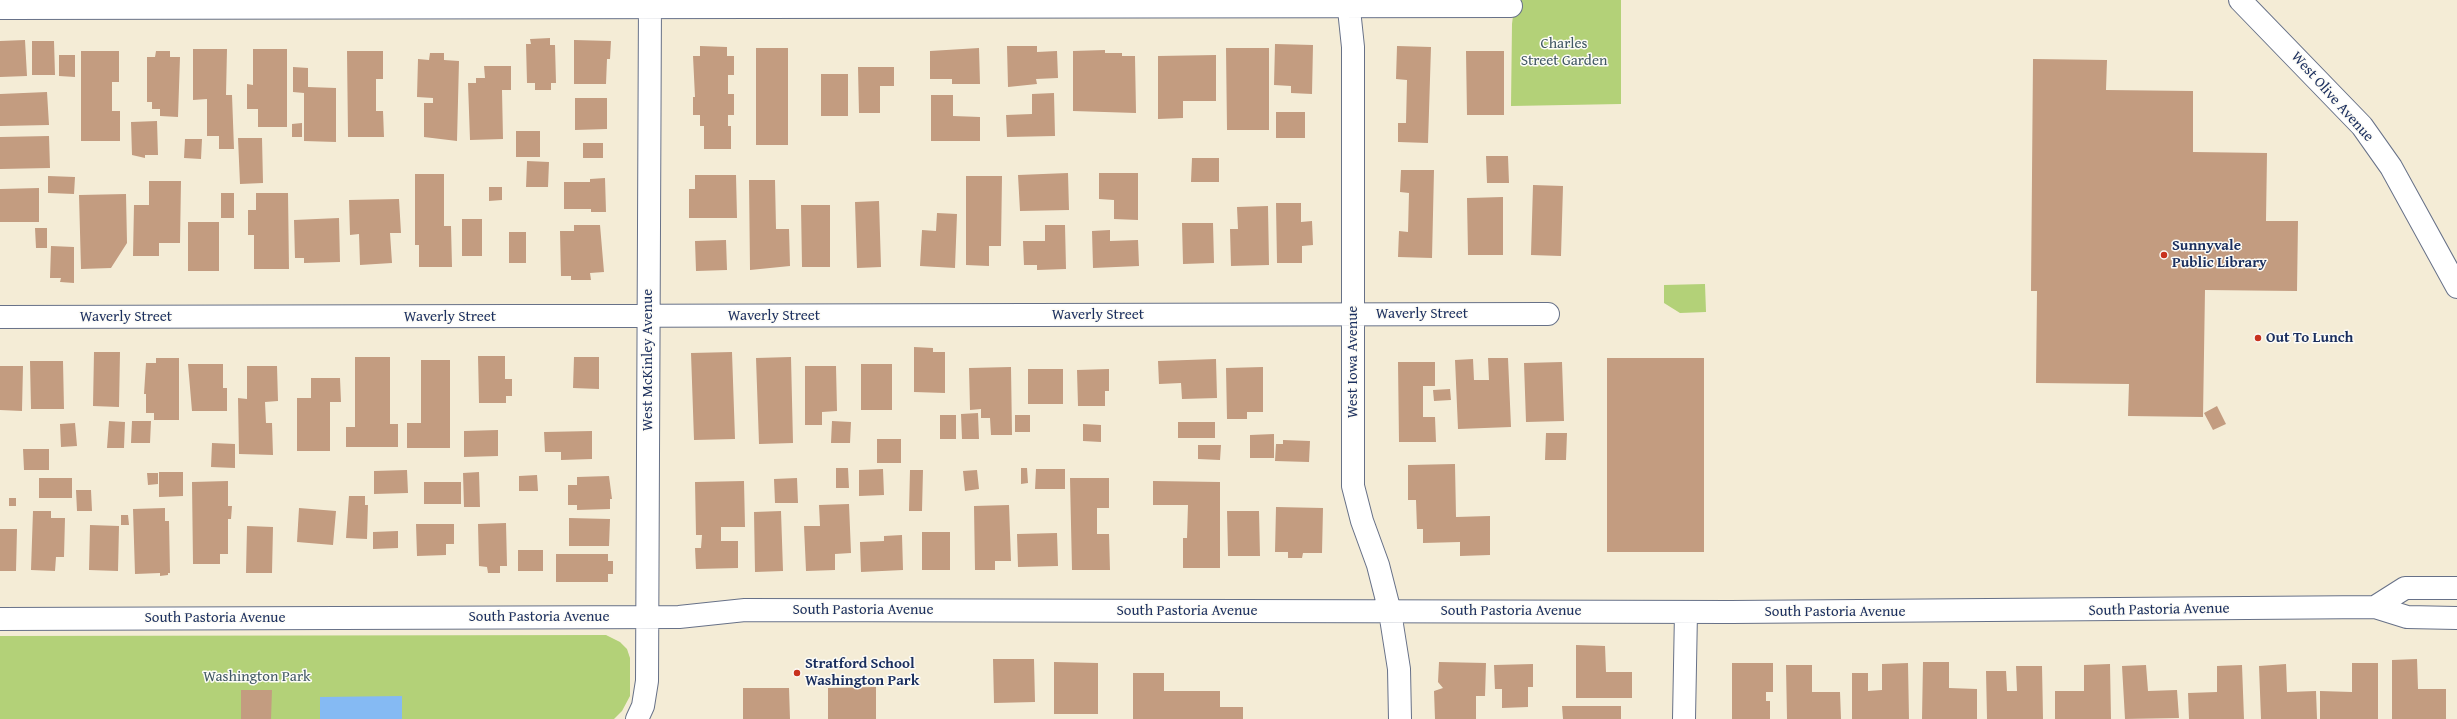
<!DOCTYPE html>
<html>
<head>
<meta charset="utf-8">
<style>
  body { margin:0 }
  canvas { display:block; background:#f4ecd6 }
</style>
</head>
<body>
<canvas width="2457" height="719"></canvas>
<script>
const context = document.querySelector('canvas').getContext('2d');
context.lineJoin = 'round';
function fill(path, color) { context.fillStyle = color; context.fill(path, 'evenodd'); }
const poly = rows => new Path2D(rows.map(r => 'M' + r).join(''));
function strokePath(path, color, width, dash) { context.strokeStyle = color; context.lineWidth = width; context.lineCap = dash ? 'butt' : 'round'; context.setLineDash(dash || []); context.stroke(path); }
function label(font, color, halo, rows, align = 'center') {
  context.font = font + ' "Gentium Book Plus",serif'; context.lineWidth = 3; context.setLineDash([]); context.textBaseline = 'middle'; context.strokeStyle = halo; context.fillStyle = color; for (const [text, x, y, turn = 0] of rows) {
    context.save(); context.translate(x, y); context.rotate((+turn || 0) * Math.PI / 180); context.textAlign = isNaN(turn) ? turn : align; if (halo) context.strokeText(text, 0, 0); context.fillText(text, 0, 0); context.restore();
  }
}
fill(poly([
  [1515,0,1621,0,1621,104,1511,106,1512,24],
  [1705,284,1706,312,1680,313,1664,303,1664,285],
  [606,635,620,642,627,649,630,658,630,696,622,711,614,719,0,719,0,636]
]), '#b3d178');
fill(poly([
  [402,696,402,719,320,719,320,697]
]), '#85baf3');
fill(poly([
  [550,38,550,45,555,45,556,83,551,83,551,90,535,90,535,83,527,83,526,44,531,44,530,39],
  [25,40,27,76,0,77,0,41],
  [574,40,611,41,610,59,607,59,606,84,574,84],
  [32,41,54,41,55,75,32,75],
  [1275,44,1313,45,1312,94,1291,93,1291,86,1274,85],
  [700,46,727,47,727,56,734,56,734,75,728,75,728,94,734,94,734,115,728,115,728,126,731,126,731,149,704,149,704,126,700,126,700,115,693,115,693,97,695,97,693,56,700,56],
  [1007,46,1037,46,1037,52,1057,51,1058,78,1036,79,1037,84,1008,87],
  [1397,46,1431,47,1428,143,1398,142,1398,123,1406,123,1407,80,1396,79],
  [756,48,788,48,788,145,756,145],
  [979,48,980,84,952,84,952,79,930,79,930,51],
  [1226,48,1269,48,1269,130,1227,130],
  [193,49,227,49,226,95,232,95,234,149,219,149,219,136,207,136,207,99,193,100],
  [253,49,287,49,287,127,258,127,258,109,247,109,247,84,253,85],
  [1105,50,1105,53,1122,53,1122,56,1135,56,1136,113,1073,111,1073,51],
  [81,51,119,51,119,82,112,82,112,111,120,111,120,141,81,141],
  [156,51,170,51,170,57,180,57,178,117,160,116,160,109,152,109,152,102,147,102,147,57,155,57],
  [347,51,383,51,383,79,376,79,376,111,383,111,384,137,348,137],
  [1466,51,1504,51,1504,115,1467,115],
  [430,53,444,53,444,60,459,61,457,141,424,137,424,103,433,103,433,98,417,97,418,59,429,60],
  [59,55,75,55,75,77,59,76],
  [1216,55,1216,101,1183,101,1183,118,1158,119,1158,56],
  [2033,59,2107,60,2106,90,2193,91,2193,152,2267,153,2266,221,2298,221,2297,291,2205,290,2203,417,2128,416,2129,384,2036,383,2037,291,2031,291],
  [484,66,511,66,511,90,502,90,503,139,470,140,468,83,476,83,476,78,485,78],
  [293,67,308,68,308,87,336,88,336,142,304,141,304,93,293,92],
  [858,67,894,67,894,86,880,86,880,113,859,113],
  [821,74,848,74,848,116,821,116],
  [47,92,49,125,0,126,0,94],
  [1054,93,1055,136,1007,137,1006,115,1032,114,1032,94],
  [931,95,953,95,953,116,980,117,980,141,931,141],
  [575,98,607,98,607,129,575,130],
  [1276,112,1305,112,1305,138,1276,138],
  [157,121,158,155,145,155,145,158,132,155,131,122],
  [302,123,302,137,292,137,292,124],
  [516,131,540,131,540,157,516,157],
  [49,136,50,168,0,169,0,137],
  [238,138,262,138,263,183,240,184],
  [185,139,202,139,201,159,184,158],
  [583,143,603,143,603,158,583,158],
  [1486,156,1508,156,1509,183,1487,183],
  [1192,158,1219,158,1219,182,1191,182],
  [527,161,549,162,548,187,526,187],
  [1401,170,1434,170,1432,258,1398,257,1399,231,1408,232,1409,193,1400,192],
  [1068,173,1069,210,1020,211,1018,175],
  [1099,173,1138,173,1138,220,1114,219,1114,200,1099,199],
  [415,174,444,174,444,226,451,226,452,267,419,267,419,245,415,245],
  [695,175,736,175,737,218,689,218,689,189,695,189],
  [48,176,75,177,74,194,48,193],
  [966,176,1002,176,1001,246,989,246,989,266,966,265],
  [605,178,606,212,591,212,591,209,564,209,564,182,590,182,590,179],
  [749,180,775,180,776,229,789,229,790,266,750,270],
  [149,181,181,181,180,243,159,243,159,256,133,256,134,205,149,205],
  [1533,185,1563,186,1561,256,1531,255],
  [489,187,502,187,502,200,489,201],
  [39,188,39,222,0,222,0,189],
  [221,193,234,193,234,218,221,218],
  [256,193,288,193,289,269,254,269,254,235,248,235,248,210,256,210],
  [126,194,127,243,111,268,81,269,79,195],
  [1503,197,1503,255,1468,255,1467,198],
  [399,199,401,233,390,233,392,263,360,265,359,234,350,235,349,200],
  [879,201,881,267,857,268,855,202],
  [1276,203,1301,203,1301,222,1312,221,1313,245,1302,246,1302,263,1277,263],
  [801,205,830,205,830,267,802,267],
  [1268,206,1269,265,1231,266,1230,229,1238,229,1237,207],
  [937,213,957,214,955,268,920,266,922,230,936,231],
  [339,218,340,262,304,263,304,258,295,258,294,220],
  [462,219,482,219,482,256,462,256],
  [188,222,219,222,219,271,188,271],
  [1182,223,1213,223,1214,263,1183,264],
  [574,225,600,225,604,272,590,273,591,280,571,280,571,276,561,276,560,231,574,231],
  [1045,225,1065,225,1066,269,1037,270,1037,265,1024,265,1023,241,1045,241],
  [35,228,47,228,47,248,36,248],
  [1110,230,1110,241,1138,240,1139,266,1093,268,1092,231],
  [509,232,526,232,526,263,509,263],
  [726,240,727,270,696,271,695,241],
  [51,246,74,247,74,283,60,282,61,278,50,278],
  [914,347,933,348,933,352,945,352,945,393,914,392],
  [94,352,120,352,119,407,93,406],
  [732,352,735,439,694,440,691,353],
  [478,356,505,356,505,379,512,379,512,396,506,396,506,403,479,403],
  [355,357,390,357,390,424,398,424,398,447,346,447,346,427,355,427],
  [574,357,599,357,599,389,573,388],
  [791,357,793,443,759,444,756,358],
  [156,358,179,358,179,420,154,420,154,413,146,413,146,394,144,394,146,363,156,363],
  [1488,358,1508,358,1511,427,1458,429,1455,360,1473,359,1474,380,1489,380],
  [1607,358,1704,358,1704,552,1607,552],
  [1216,359,1217,398,1182,399,1181,383,1159,384,1158,361],
  [421,360,450,360,450,448,407,448,407,423,421,423],
  [30,361,63,361,64,409,31,409],
  [1398,362,1435,362,1435,386,1423,386,1423,417,1435,417,1436,442,1399,442],
  [1562,362,1564,421,1526,422,1524,363],
  [188,364,223,364,223,388,227,388,227,411,192,411],
  [861,364,892,364,892,410,861,410],
  [0,366,23,366,22,411,0,410],
  [247,366,277,366,278,401,265,402,266,423,272,423,273,455,239,454,238,398,247,399],
  [805,366,836,366,837,411,822,412,822,425,805,425],
  [1011,367,1012,435,991,435,990,418,981,418,981,409,970,410,969,368],
  [1263,367,1263,412,1247,412,1247,419,1227,419,1226,368],
  [1028,369,1063,369,1063,404,1028,404],
  [1109,369,1109,391,1105,391,1105,406,1078,406,1077,370],
  [311,378,340,378,341,402,330,402,330,451,297,451,297,398,311,398],
  [1450,389,1451,400,1434,401,1433,390],
  [2217,406,2226,424,2213,430,2204,413],
  [978,413,979,439,962,439,961,414],
  [940,415,956,415,956,439,940,439],
  [1015,415,1030,415,1030,432,1015,432],
  [109,421,125,422,124,448,107,448],
  [132,421,151,421,150,443,131,443],
  [832,421,851,422,850,443,831,443],
  [1178,422,1215,422,1215,438,1178,438],
  [75,423,77,446,61,447,60,424],
  [1083,424,1101,425,1101,442,1083,441],
  [498,430,498,456,464,457,464,431],
  [592,431,592,459,561,460,561,452,545,452,544,432],
  [1546,433,1567,433,1566,460,1545,460],
  [1274,434,1274,458,1250,458,1250,435],
  [877,439,901,439,901,463,877,463],
  [1283,440,1310,441,1309,462,1275,461,1276,444,1283,444],
  [212,443,235,444,235,468,211,467],
  [1198,445,1221,445,1220,460,1198,459],
  [23,449,49,449,49,470,24,470],
  [1455,464,1456,517,1490,516,1490,555,1460,556,1460,542,1423,543,1423,529,1417,529,1416,500,1408,500,1408,465],
  [836,468,848,468,849,488,836,488],
  [1021,468,1027,468,1028,483,1021,484],
  [883,469,884,495,859,496,859,470],
  [1036,469,1065,469,1065,489,1035,489],
  [407,470,408,493,374,494,374,471],
  [910,470,923,470,922,511,909,511],
  [977,470,979,489,965,491,963,471],
  [159,472,183,472,183,496,159,497],
  [479,472,480,507,464,507,463,473],
  [147,473,158,473,158,484,148,485],
  [537,475,538,491,519,491,519,476],
  [609,476,612,499,610,499,610,509,577,510,577,505,568,505,568,485,577,485,577,477],
  [39,478,72,478,72,498,39,498],
  [797,478,798,503,775,503,774,479],
  [1070,478,1109,478,1109,508,1097,508,1097,534,1109,534,1110,570,1072,570],
  [228,481,228,506,232,506,231,519,228,519,228,554,220,554,220,564,193,564,192,482],
  [744,481,745,527,721,527,721,541,738,541,738,568,696,569,695,548,701,548,702,535,696,535,695,482],
  [1153,481,1220,482,1220,568,1183,568,1183,538,1187,538,1188,505,1153,505],
  [424,482,461,482,461,504,424,504],
  [76,490,91,490,92,511,77,511],
  [349,496,365,496,365,505,368,505,367,539,346,538],
  [9,498,16,498,16,506,9,506],
  [849,504,851,553,835,554,835,570,806,571,804,526,820,526,819,505],
  [1009,505,1011,561,995,561,995,570,975,570,974,506],
  [1276,507,1323,508,1322,553,1303,553,1302,558,1288,558,1288,552,1275,552],
  [165,508,165,521,169,521,170,573,168,573,168,575,160,576,160,573,135,574,133,509],
  [299,508,336,511,333,545,297,542],
  [33,511,51,511,51,518,65,518,64,557,56,557,55,571,31,570],
  [781,511,783,571,755,572,754,512],
  [1227,511,1259,511,1260,556,1228,556],
  [121,515,128,515,129,525,121,525],
  [569,518,610,519,609,546,569,546],
  [506,523,507,566,500,566,500,573,488,573,487,567,479,566,478,524],
  [416,524,454,524,454,544,446,544,446,555,417,556],
  [90,525,119,526,118,571,89,570],
  [247,526,273,527,272,573,246,573],
  [0,529,17,529,16,571,0,571],
  [398,531,398,548,373,549,373,532],
  [922,532,950,532,950,570,922,570],
  [1057,533,1058,566,1018,567,1017,534],
  [902,535,903,570,861,572,860,542,884,541,884,536],
  [518,550,543,550,543,571,518,571],
  [556,554,608,554,608,561,613,561,613,574,608,574,608,582,556,582],
  [1576,645,1605,646,1606,672,1632,672,1632,698,1576,698],
  [993,659,1034,659,1035,702,994,703],
  [2417,659,2418,689,2446,689,2446,719,2392,719,2392,660],
  [1054,662,1098,663,1098,714,1054,714],
  [1439,662,1486,663,1485,696,1476,696,1476,719,1435,719,1434,691,1443,688,1438,682],
  [1923,662,1949,662,1949,688,1977,689,1977,719,1922,719],
  [1732,663,1773,663,1773,692,1766,692,1766,701,1770,701,1770,719,1732,719],
  [1908,663,1909,719,1852,719,1852,673,1868,673,1868,691,1882,690,1882,664],
  [2352,663,2378,663,2378,719,2320,719,2320,691,2352,692],
  [1533,664,1533,687,1528,687,1528,707,1502,708,1502,689,1495,689,1494,665],
  [2110,664,2111,719,2055,719,2055,691,2084,691,2084,665],
  [2286,664,2287,692,2316,691,2317,719,2261,719,2259,666],
  [1786,665,1812,665,1812,692,1840,692,1841,719,1787,719],
  [2146,665,2148,691,2177,690,2179,718,2125,719,2122,666],
  [2242,665,2244,719,2189,719,2188,693,2217,692,2217,666],
  [2016,666,2042,666,2043,719,1987,719,1986,671,2006,671,2007,691,2017,691],
  [1133,673,1164,673,1164,691,1220,691,1220,707,1243,707,1243,719,1133,719],
  [876,687,876,719,828,719,828,688],
  [743,688,789,688,790,719,743,719],
  [241,690,272,690,271,719,241,719],
  [1562,706,1621,706,1621,719,1563,719]
]), '#c39c80');
const minor = poly([
  [1348,0,1353,47,1353,486,1362,521,1378,565,1390,612,1399,669,1400,719],
  [2240,0,2362,126,2391,167,2457,287],
  [0,8,1511,6],
  [0,317,1548,314],
  [2375,607,2405,588,2457,588],
  [0,619,679,617,745,610,1731,612,2375,607,2407,617,2457,618],
  [637,719,643,706,647,681,650,0],
  [1684,719,1686,612]
]);
strokePath(minor, '#677188', 24);
strokePath(minor, '#fff', 22);
for (const [x, y, r, color] of [
  [2164,255,4,"#c8321e"],
  [2258,338,4,"#c8321e"],
  [797,673,4,"#c8321e"]
]) { const dot = new Path2D(); dot.arc(x, y, r, 0, 2 * Math.PI); context.fillStyle = color; context.fill(dot); strokePath(dot, '#fdfcf7', 1.5); }
label('15px', '#415864', '#fdfcf7', [
  ["Charles",1564,44],
  ["Street Garden",1564,61],
  ["Washington Park",257,677]
]);
label('15px', '#1b2f5e', '#fdfcf7', [
  ["West Olive Avenue",2332,97,48],
  ["Waverly Street",1422,314],
  ["Waverly Street",1098,315],
  ["Waverly Street",774,316],
  ["Waverly Street",126,317],
  ["Waverly Street",450,317],
  ["West McKinley Avenue",648,360,-90],
  ["West Iowa Avenue",1353,362,-90],
  ["South Pastoria Avenue",863,610],
  ["South Pastoria Avenue",2159,610,-1],
  ["South Pastoria Avenue",1187,611],
  ["South Pastoria Avenue",1511,611],
  ["South Pastoria Avenue",1835,612],
  ["South Pastoria Avenue",539,617],
  ["South Pastoria Avenue",215,618]
]);
label('bold 15px', '#1b2f5e', '#fdfcf7', [
  ["Sunnyvale",2172,246],
  ["Public Library",2172,263],
  ["Out To Lunch",2266,338],
  ["Stratford School",805,664],
  ["Washington Park",805,681]
], 'left');
</script>
</body>
</html>
